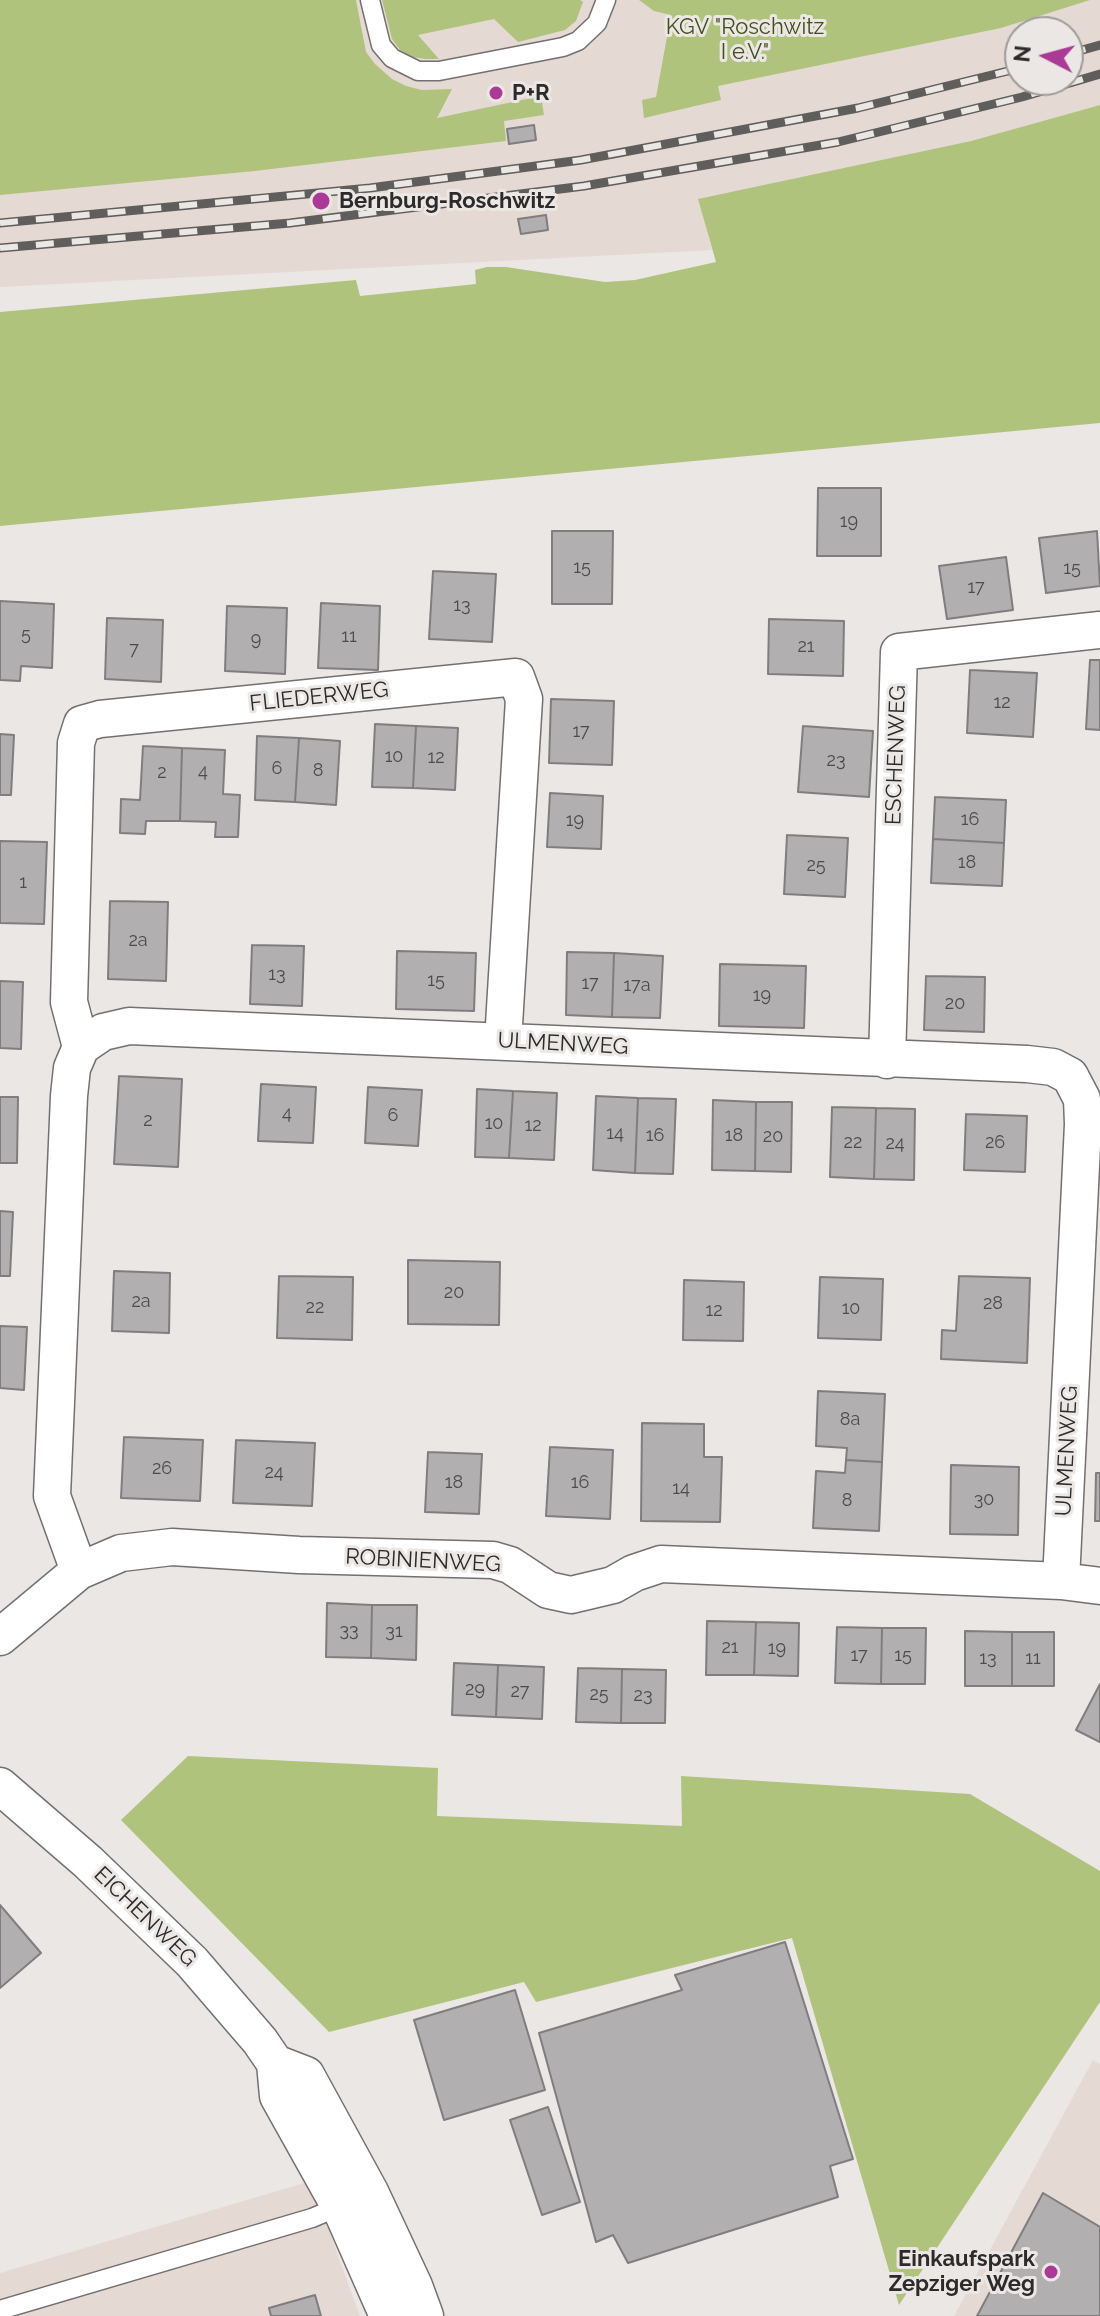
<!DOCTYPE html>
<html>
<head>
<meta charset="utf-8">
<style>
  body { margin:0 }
  #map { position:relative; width:1100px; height:2316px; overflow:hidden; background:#ebe7e5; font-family:Raleway,sans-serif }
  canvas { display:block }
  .north { position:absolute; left:1004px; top:16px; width:80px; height:80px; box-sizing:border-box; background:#ebe7e5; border:2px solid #9f9b9a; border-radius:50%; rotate:276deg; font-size:22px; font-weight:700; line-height:32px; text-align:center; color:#2c2a2a }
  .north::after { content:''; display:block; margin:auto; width:28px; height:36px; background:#aa3a96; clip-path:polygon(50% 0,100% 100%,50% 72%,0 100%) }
</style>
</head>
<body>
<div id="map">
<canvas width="1100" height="2316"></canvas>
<div class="north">N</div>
</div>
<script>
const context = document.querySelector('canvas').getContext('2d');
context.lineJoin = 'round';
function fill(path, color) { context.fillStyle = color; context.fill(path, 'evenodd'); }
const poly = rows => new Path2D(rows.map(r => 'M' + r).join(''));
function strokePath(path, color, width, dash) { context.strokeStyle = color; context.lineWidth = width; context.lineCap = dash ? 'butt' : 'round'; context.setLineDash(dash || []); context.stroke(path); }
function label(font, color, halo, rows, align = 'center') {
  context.font = font + ' Raleway,sans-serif'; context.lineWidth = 6; context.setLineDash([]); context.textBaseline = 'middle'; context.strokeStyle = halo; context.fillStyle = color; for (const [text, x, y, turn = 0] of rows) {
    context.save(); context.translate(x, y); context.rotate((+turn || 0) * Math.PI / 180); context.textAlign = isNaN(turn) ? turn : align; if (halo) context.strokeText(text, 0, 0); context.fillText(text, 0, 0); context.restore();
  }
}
fill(poly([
  [336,0,1100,0,1100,105,971,141,699,200,712,250,0,287,0,178],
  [1020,32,1068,32,1068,80,1020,80],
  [1093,2060,1100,2064,1100,2316,954,2316],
  [311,2181,360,2316,0,2316,0,2273]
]), '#e5d9d4');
fill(poly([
  [0,0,356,0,366,52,375,64,392,79,406,86,422,90,452,89,437,118,541,96,544,115,504,121,506,141,255,171,0,195],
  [382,0,580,0,583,2,576,21,565,30,518,42,494,19,418,35,439,59,425,59,413,57,400,50,392,39],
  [639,0,1090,0,1001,28,718,86,721,100,644,118,642,100,656,97,671,15,654,11],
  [1100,105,1100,423,0,526,0,312,356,280,360,296,476,284,475,270,487,267,506,267,605,282,635,280,716,262,698,199,971,141],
  [188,1756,438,1768,437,1816,682,1826,681,1776,970,1794,1100,1871,1100,2002,899,2305,792,1938,536,2002,524,1982,329,2032,121,1820]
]), '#b0c37d');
const building = poly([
  [534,125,536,140,509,144,507,129,534,125],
  [546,215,548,230,521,234,518,219,546,215],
  [818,488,881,488,881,556,817,556,818,488],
  [552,531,613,531,612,604,552,604,552,531],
  [1097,531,1100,586,1046,593,1039,538,1097,531],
  [1006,557,1013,610,947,619,939,566,1006,557],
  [433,571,496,574,492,642,429,639,433,571],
  [0,601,54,604,52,668,21,666,20,681,0,680,0,601],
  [321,603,380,606,378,670,318,668,321,603],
  [227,606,287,608,285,674,225,671,227,606],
  [107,618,163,620,161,682,105,679,107,618],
  [769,619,844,621,843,676,768,674,769,619],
  [1090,660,1100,660,1100,730,1086,729,1090,660],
  [970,670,1037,673,1033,737,967,733,970,670],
  [551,699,614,701,612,765,549,763,551,699],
  [375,724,416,726,413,788,372,787,375,724],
  [416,726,458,728,455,790,413,788,416,726],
  [803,726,873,731,869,797,798,792,803,726],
  [0,734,14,735,11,795,0,795,0,734],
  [257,736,299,738,295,802,255,800,257,736],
  [299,738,340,741,336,805,295,802,299,738],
  [143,746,182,748,180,821,146,821,145,834,120,833,121,799,140,800,143,746],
  [182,748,225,750,223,794,240,795,238,837,215,837,216,822,180,821,182,748],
  [550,793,603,796,601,849,547,847,550,793],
  [935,797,1006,800,1004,843,933,839,935,797],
  [787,835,848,838,845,897,784,894,787,835],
  [933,839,1004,843,1002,886,931,883,933,839],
  [0,841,47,842,44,924,0,923,0,841],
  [110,901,168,902,166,981,108,979,110,901],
  [252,945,304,946,302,1006,250,1004,252,945],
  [397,951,476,953,474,1011,396,1009,397,951],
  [567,952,614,953,612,1017,566,1015,567,952],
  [614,953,663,956,660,1018,612,1017,614,953],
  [720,964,806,966,804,1028,719,1026,720,964],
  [926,976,985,977,984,1032,924,1030,926,976],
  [0,981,23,982,21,1049,0,1048,0,981],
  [119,1076,182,1079,178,1167,114,1164,119,1076],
  [261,1084,316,1087,313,1143,258,1141,261,1084],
  [368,1087,422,1090,418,1146,365,1143,368,1087],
  [477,1089,513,1091,509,1158,475,1157,477,1089],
  [513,1091,557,1093,554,1160,509,1158,513,1091],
  [596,1096,638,1098,635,1173,593,1170,596,1096],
  [0,1097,18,1097,17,1163,0,1163,0,1097],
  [638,1098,676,1099,673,1174,635,1173,638,1098],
  [713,1100,756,1102,755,1171,712,1170,713,1100],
  [756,1102,792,1102,791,1172,755,1171,756,1102],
  [832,1107,876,1108,874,1179,830,1177,832,1107],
  [876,1108,915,1109,914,1180,874,1179,876,1108],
  [966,1114,1027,1116,1025,1172,964,1170,966,1114],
  [0,1211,13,1212,10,1276,0,1276,0,1211],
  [408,1260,500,1262,499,1325,408,1324,408,1260],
  [114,1271,170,1273,169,1333,112,1331,114,1271],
  [279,1276,353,1277,352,1340,277,1338,279,1276],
  [959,1276,1030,1278,1027,1363,941,1359,942,1330,956,1331,959,1276],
  [820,1277,883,1279,881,1340,818,1338,820,1277],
  [684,1280,744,1282,743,1341,683,1340,684,1280],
  [0,1326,27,1327,24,1390,0,1388,0,1326],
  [818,1391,885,1394,882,1462,846,1460,847,1448,816,1446,818,1391],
  [642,1423,704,1424,704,1457,722,1457,720,1522,641,1521,642,1423],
  [124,1437,203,1440,200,1501,121,1498,124,1437],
  [236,1440,315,1443,312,1506,233,1503,236,1440],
  [550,1447,613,1450,610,1519,546,1516,550,1447],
  [428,1452,482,1454,479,1514,425,1512,428,1452],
  [846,1460,882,1462,879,1531,813,1528,816,1471,845,1473,846,1460],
  [951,1465,1019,1467,1018,1535,950,1534,951,1465],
  [1096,1473,1100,1473,1100,1521,1095,1521,1096,1473],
  [327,1603,372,1605,371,1658,326,1657,327,1603],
  [372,1605,417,1605,416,1660,371,1658,372,1605],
  [707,1621,756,1622,754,1675,706,1675,707,1621],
  [756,1622,799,1623,798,1676,754,1675,756,1622],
  [837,1627,882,1628,881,1684,835,1683,837,1627],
  [882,1628,926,1628,925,1684,881,1684,882,1628],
  [965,1631,1012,1632,1012,1686,965,1686,965,1631],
  [1012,1632,1054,1632,1054,1686,1012,1686,1012,1632],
  [454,1663,498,1665,496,1717,452,1715,454,1663],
  [498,1665,544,1667,542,1719,496,1717,498,1665],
  [578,1668,622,1669,621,1723,576,1722,578,1668],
  [622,1669,666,1670,665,1723,621,1723,622,1669],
  [1100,1684,1100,1742,1076,1730,1100,1684],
  [0,1905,41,1953,0,1988,0,1905],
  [785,1942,853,2159,830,2166,838,2197,628,2263,613,2235,596,2242,539,2033,682,1990,675,1975,785,1942],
  [515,1990,545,2090,444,2120,414,2020,515,1990],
  [548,2107,580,2202,542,2215,510,2120,548,2107],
  [1043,2193,1100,2227,1100,2316,977,2316,1043,2193],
  [315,2295,321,2316,271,2316,269,2308,315,2295]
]);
fill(building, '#b2afb1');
strokePath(building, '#807d7f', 2);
const service = poly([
  [370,0,381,45,392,58,418,71,439,71,563,47,578,41,597,23,606,0],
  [0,2310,312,2218,345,2204]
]);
const minor = poly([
  [81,1047,69,1002,76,743,82,724,100,719,516,677,524,699,503,1041],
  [887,1060,899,652,1100,630],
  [79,1571,52,1496,69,1096,72,1068,81,1047,103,1032,129,1026,1027,1064,1053,1067,1070,1076,1082,1099,1083,1124,1061,1581],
  [0,1637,79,1571,121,1553,172,1547,299,1555,493,1560,510,1565,548,1590,571,1595,613,1585,634,1573,661,1564,1061,1581,1100,1586],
  [0,1786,88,1862,192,1962,260,2041,275,2063,278,2096,340,2207,388,2316],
  [275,2063,306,2075,370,2192,414,2286,425,2316]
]);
strokePath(service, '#74706f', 21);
strokePath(minor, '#74706f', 39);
strokePath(service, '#fff', 18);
strokePath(minor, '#fff', 36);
const rail = poly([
  [1068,54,1100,45],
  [0,223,370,188,581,160,858,108,1020,68],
  [0,248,290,223,584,186,838,142,1022,97,1100,74]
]);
strokePath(rail, '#605e5d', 9);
strokePath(rail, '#ebe7e5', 6, [18]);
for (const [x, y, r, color] of [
  [496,93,8,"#aa3a96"],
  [321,201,10,"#aa3a96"],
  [1051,2272,8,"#aa3a96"]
]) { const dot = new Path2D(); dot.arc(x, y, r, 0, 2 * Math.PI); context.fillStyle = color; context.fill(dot); strokePath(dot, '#ebe7e5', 3); }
label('18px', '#4e4b4c', null, [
  ["19",849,522],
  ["15",582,568],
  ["15",1072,569],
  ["17",976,588],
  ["13",462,606],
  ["5",26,635],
  ["11",349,637],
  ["9",256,640],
  ["21",806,647],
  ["7",134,650],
  ["12",1002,703],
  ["17",581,732],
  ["10",394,757],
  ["12",436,758],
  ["23",836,761],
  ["6",277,769],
  ["8",318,771],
  ["4",203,772],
  ["2",162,773],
  ["16",970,820],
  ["19",575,821],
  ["18",967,863],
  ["25",816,866],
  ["1",23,883],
  ["2a",138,941],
  ["13",277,975],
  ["15",436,981],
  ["17",590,984],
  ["17a",637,986],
  ["19",762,996],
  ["20",955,1004],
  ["4",287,1114],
  ["6",393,1116],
  ["2",148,1121],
  ["10",494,1124],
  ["12",533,1126],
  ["14",615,1134],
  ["16",655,1136],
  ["18",734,1136],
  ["20",773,1137],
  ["22",853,1143],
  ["26",995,1143],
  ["24",895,1144],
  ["20",454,1293],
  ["2a",141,1302],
  ["28",993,1304],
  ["22",315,1308],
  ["10",851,1309],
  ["12",714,1311],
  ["8a",850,1420],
  ["26",162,1469],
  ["24",274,1473],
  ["18",454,1483],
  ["16",580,1483],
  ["14",681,1489],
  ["30",984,1500],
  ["8",847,1501],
  ["33",349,1631],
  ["31",394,1632],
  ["21",730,1648],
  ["19",777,1649],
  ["17",859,1656],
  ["15",903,1656],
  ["13",988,1659],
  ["11",1033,1659],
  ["29",475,1690],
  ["27",520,1692],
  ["25",599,1695],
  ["23",643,1696]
]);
label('22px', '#434f1b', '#ebe7e5', [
  ["KGV \"Roschwitz",745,27],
  ["I e.V.\"",745,52]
]);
label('bold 22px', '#2c2a2a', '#ebe7e5', [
  ["P+R",512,93],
  ["Bernburg-Roschwitz",339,201],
  ["Einkaufspark",1035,2259,"right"],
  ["Zepziger Weg",1035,2284,"right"]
], 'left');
label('22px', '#2c2a2a', '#ebe7e5', [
  ["FLIEDERWEG",319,697,-6],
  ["ESCHENWEG",896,755,-88],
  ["ULMENWEG",563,1044,3],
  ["ULMENWEG",1067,1451,-87],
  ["ROBINIENWEG",423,1561,3],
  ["EICHENWEG",145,1917,44]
]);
</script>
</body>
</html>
